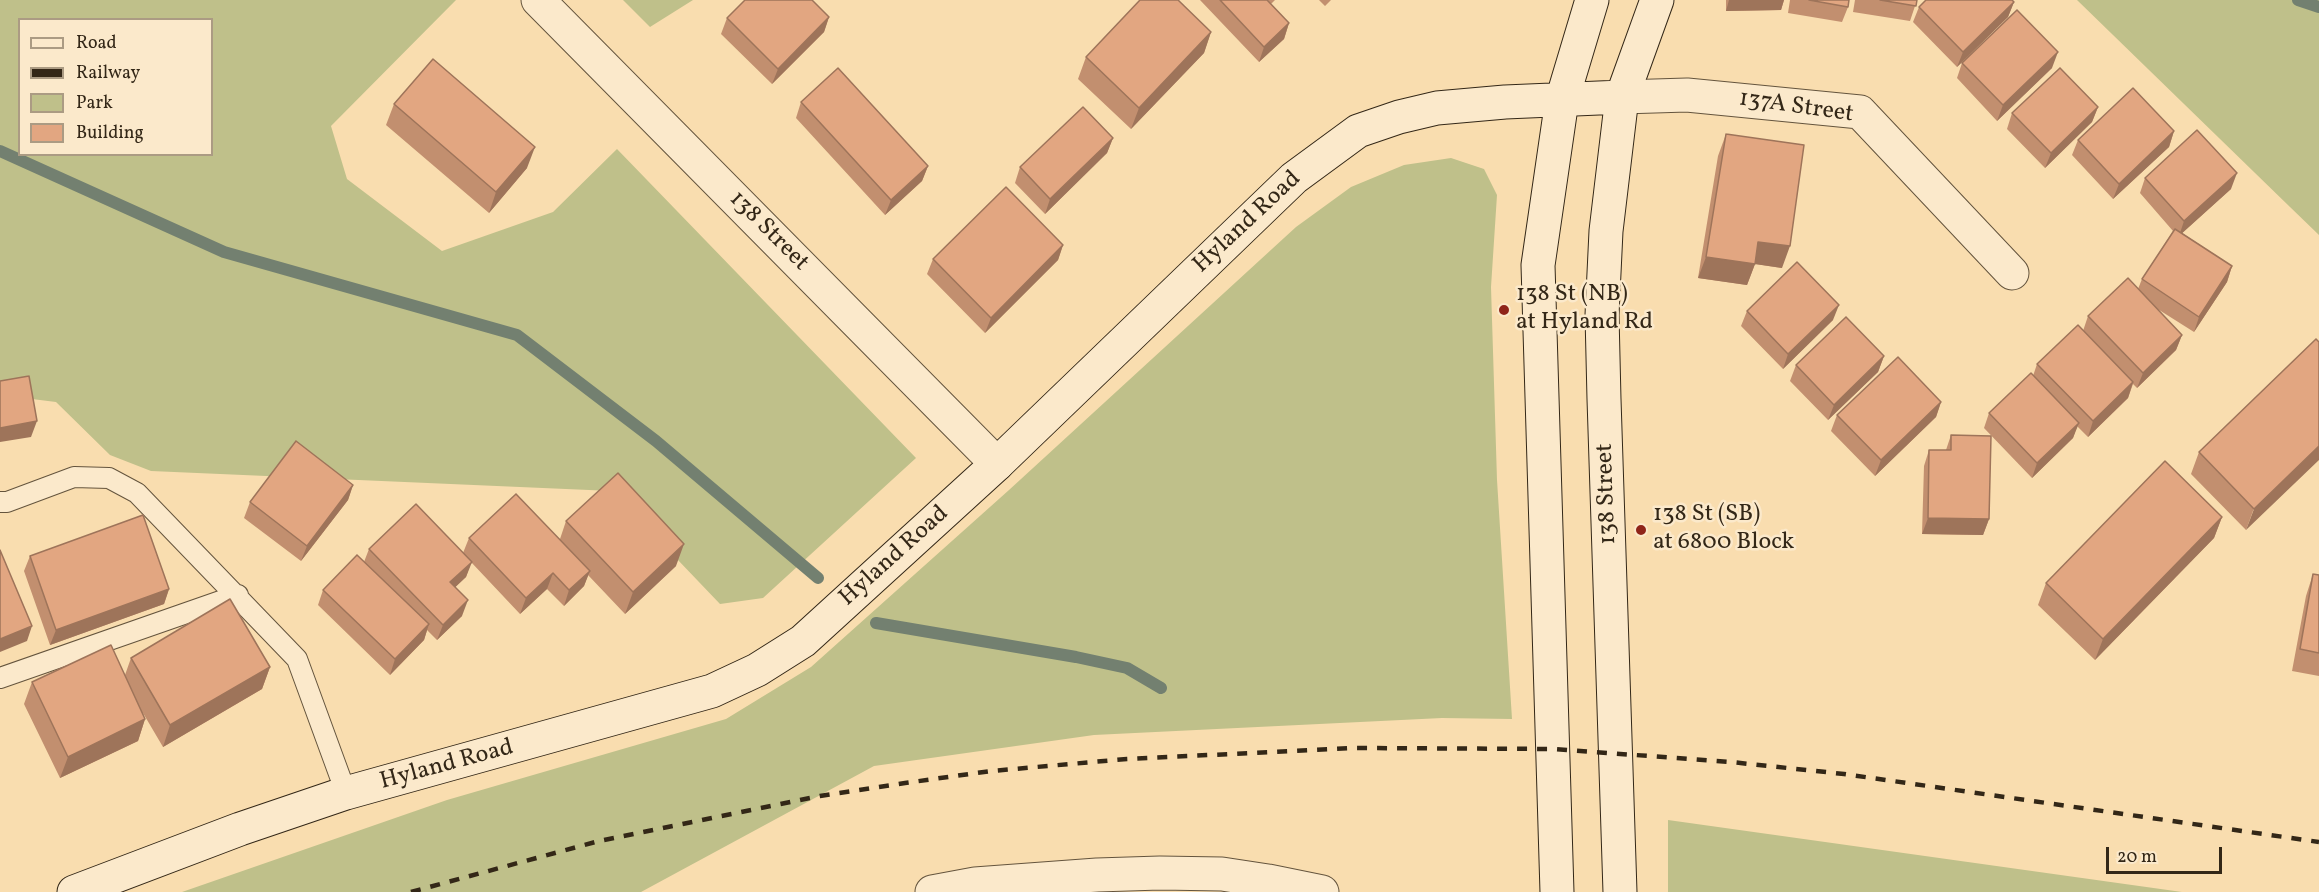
<!DOCTYPE html>
<html>
<head>
<meta charset="utf-8">
<style>
  body { margin:0 }
  #map { position:relative; width:2319px; height:892px; overflow:hidden; background:#f9ddaf; font-family:Vollkorn,serif }
  canvas { display:block }
  .legend { position:absolute; left:18px; top:18px; width:195px; height:138px; box-sizing:border-box; background:#fbe9cb; border:2px solid #ab9b83; margin:0; padding:8px 10px; list-style:none; font-size:18px; color:#332717 }
  .legend li { display:flex; align-items:center; gap:12px; height:30px }
  .legend b { width:30px; border:2px solid #ab9b83 }
  .scale { position:absolute; left:2106px; top:847px; width:116px; height:27px; box-sizing:border-box; border:3px solid #332717; border-top:0; padding-left:8px; font-size:18px; line-height:21px; white-space:nowrap; color:#332717; -webkit-text-stroke:4px #fbe9cb; paint-order:stroke }
</style>
</head>
<body>
<div id="map">
<canvas width="2319" height="892"></canvas>
<ul class="legend">
<li><b style="height:8px;background:#fbe9cb"></b>Road</li>
<li><b style="height:8px;background:#332717"></b>Railway</li>
<li><b style="height:16px;background:#bfc08a"></b>Park</li>
<li><b style="height:16px;background:#e2a681"></b>Building</li>
</ul>
<div class="scale">20 m</div>
</div>
<script>
const context = document.querySelector('canvas').getContext('2d');
context.lineJoin = 'round';
function fill(path, color) { context.fillStyle = color; context.fill(path, 'evenodd'); }
const poly = rows => new Path2D(rows.map(r => 'M' + r).join(''));
function strokePath(path, color, width, dash) { context.strokeStyle = color; context.lineWidth = width; context.lineCap = dash ? 'butt' : 'round'; context.setLineDash(dash || []); context.stroke(path); }
function label(font, color, halo, rows, align = 'center') {
  context.font = font + ' Vollkorn,serif'; context.lineWidth = 5; context.setLineDash([]); context.textBaseline = 'middle'; context.strokeStyle = halo; context.fillStyle = color; for (const [text, x, y, turn = 0] of rows) {
    context.save(); context.translate(x, y); context.rotate((+turn || 0) * Math.PI / 180); context.textAlign = isNaN(turn) ? turn : align; if (halo) context.strokeText(text, 0, 0); context.fillText(text, 0, 0); context.restore();
  }
}
fill(poly([
  [0,0,456,0,331,126,347,179,442,251,553,212,617,149,916,458,763,598,720,604,612,491,151,471,110,455,56,402,0,395],
  [20,20,212,20,212,154,20,154],
  [623,0,693,0,650,27],
  [2077,0,2319,0,2319,235,2290,207],
  [1451,158,1484,169,1497,195,1491,287,1497,480,1512,719,1442,718,1094,735,874,766,641,892,182,892,447,800,726,719,811,667,1009,490,1296,227,1351,187,1404,165],
  [1668,820,2182,892,1668,892]
]), '#bfc08a');
strokePath(poly([
  [2298,0,2319,7],
  [0,151,224,252,517,335,656,441,818,578],
  [876,623,1076,657,1127,668,1161,688]
]), '#738070', 12);
const lane = poly([
  [0,502,7,502,74,477,109,478,137,493,297,659,346,793],
  [0,678,238,595]
]);
const street = poly([
  [538,0,997,464],
  [1622,97,1687,95,1860,112,2012,273],
  [932,892,975,884,1097,875,1160,873,1222,874,1268,881,1322,892]
]);
const secondary = poly([
  [74,892,240,829,346,793,712,691,757,670,803,641,997,464,1294,178,1358,131,1399,117,1437,108,1505,102,1622,97],
  [1557,892,1538,265,1562,100,1592,0],
  [1620,892,1604,399,1602,315,1606,231,1622,97,1657,0]
]);
strokePath(lane, '#64543d', 22);
strokePath(street, '#64543d', 35);
strokePath(secondary, '#332717', 35);
strokePath(lane, '#fbe9cb', 20);
strokePath(street, '#fbe9cb', 33);
strokePath(secondary, '#fbe9cb', 33);
strokePath(poly([
  [411,892,599,841,820,796,905,783,991,771,1127,759,1354,748,1553,749,1731,762,1844,774,2319,842]
]), '#332717', 4.5, [10, 10]);
fill(poly([
  [1200,0,1275,0,1271,4,1289,23,1284,39,1259,62],
  [1319,0,1331,0,1325,6],
  [1726,0,1784,0,1781,10,1726,11],
  [1790,0,1849,0,1848,7,1842,22,1788,13],
  [1855,0,1917,0,1910,21,1853,12],
  [2014,2,2008,17,1957,67,1913,22,1919,7],
  [829,17,824,32,772,84,721,34,727,18],
  [1211,32,1204,53,1131,129,1078,79,1086,57],
  [1962,63,2052,68,1997,121,1957,78],
  [801,102,928,166,922,181,885,215,796,118],
  [394,104,527,168,489,213,386,125],
  [2098,107,2092,122,2045,168,2007,129,2012,113],
  [2174,131,2169,147,2113,199,2072,155,2078,140],
  [1726,134,1782,268,1755,264,1747,285,1698,278,1718,156],
  [1113,138,1107,153,1045,214,1015,183,1020,167],
  [2145,178,2231,189,2182,233,2232,266,2227,282,2194,332,2156,308,2182,335,2176,350,2137,388,2133,384,2128,398,2088,437,2077,426,2073,438,2032,478,1984,428,1989,413,2033,376,2037,364,2083,331,2088,316,2138,289,2142,279,2173,231,2140,193],
  [1063,245,1058,260,985,333,927,274,933,259],
  [1747,311,1833,320,1783,369,1741,326],
  [2316,339,2246,530,2191,474,2199,452],
  [1884,356,1878,372,1828,420,1790,381,1796,365],
  [1941,402,1936,417,1875,476,1831,431,1837,415],
  [1951,435,1989,519,1983,535,1922,534,1924,466,1929,450,1946,450],
  [353,485,348,500,301,561,244,518,250,502],
  [2222,517,2214,538,2095,660,2038,605,2046,583],
  [566,521,676,566,625,614,588,575,584,586,564,606,547,589,520,614,471,562,466,577,455,587,462,616,437,640,427,630,424,640,390,675,318,605,323,590,364,562,369,549,463,553,469,538,560,539],
  [30,556,169,589,164,604,50,645,24,571],
  [2313,574,2319,575,2319,676,2292,671,2306,596],
  [131,658,270,667,262,689,163,747,143,713,145,719,138,741,60,778,24,704,32,682,125,675]
]), '#c28f6f');
fill(poly([
  [1729,0,1784,0,1781,10,1726,11],
  [2014,2,2008,17,1957,67,1963,52],
  [829,17,824,32,772,84,778,69],
  [1289,23,1284,39,1259,62,1264,47],
  [1211,32,1204,53,1131,129,1139,108],
  [2058,52,2052,68,1997,121,2003,105],
  [2098,107,2092,122,2045,168,2051,153],
  [2174,131,2169,147,2113,199,2119,184],
  [1113,138,1107,153,1045,214,1050,199],
  [535,147,527,168,489,213,496,192],
  [928,166,922,181,885,215,891,200],
  [2237,173,2231,189,2179,236,2184,221],
  [1758,242,1790,246,1782,268,1755,264,1747,285,1698,278,1706,257],
  [1063,245,1058,260,985,333,991,318],
  [2232,266,2227,282,2194,332,2199,317],
  [1839,305,1833,320,1783,369,1788,354],
  [2182,335,2176,350,2137,388,2143,373],
  [1884,356,1878,372,1828,420,1834,405],
  [2133,382,2128,398,2088,437,2093,421],
  [1941,402,1936,417,1875,476,1881,460],
  [37,421,31,437,0,442,0,428],
  [2079,423,2073,438,2032,478,2037,463],
  [2319,446,2319,460,2246,530,2254,509],
  [353,485,348,500,301,561,307,546],
  [2222,517,2214,538,2095,660,2103,639],
  [1928,518,1989,519,1983,535,1922,534],
  [684,544,676,566,625,614,633,592],
  [472,562,466,577,445,597,450,582],
  [590,571,584,586,564,606,569,590],
  [553,573,547,589,520,614,526,598],
  [169,589,164,604,50,645,56,630],
  [468,600,462,616,437,640,443,625],
  [429,624,424,640,390,675,395,659],
  [32,626,27,641,0,652,0,639],
  [270,667,262,689,163,747,170,725],
  [145,719,138,741,60,778,68,757]
]), '#9e745a');
const building = poly([
  [745,0,812,0,829,17,778,69,727,18,745,0],
  [1140,0,1178,0,1211,32,1139,108,1086,57,1140,0],
  [1220,0,1267,0,1289,23,1264,47,1220,0],
  [1809,0,1849,0,1848,7,1809,0],
  [1880,0,1917,0,1916,6,1880,0],
  [1926,0,2012,0,2014,2,1963,52,1919,7,1926,0],
  [2017,10,2058,52,2003,105,1962,63,2017,10],
  [433,59,535,147,496,192,394,104,433,59],
  [838,68,928,166,891,200,801,102,838,68],
  [2060,68,2098,107,2051,153,2012,113,2060,68],
  [2133,88,2174,131,2119,184,2078,140,2133,88],
  [1083,107,1113,138,1050,199,1020,167,1083,107],
  [2197,130,2237,173,2184,221,2145,178,2197,130],
  [1726,134,1804,145,1790,246,1758,242,1755,264,1706,257,1726,134],
  [1006,187,1063,245,991,318,933,259,1006,187],
  [2175,229,2232,266,2199,317,2142,279,2175,229],
  [1797,262,1839,305,1788,354,1747,311,1797,262],
  [2128,278,2182,335,2143,373,2088,316,2128,278],
  [1846,317,1884,356,1834,405,1796,365,1846,317],
  [2078,325,2133,382,2093,421,2037,364,2078,325],
  [2316,339,2319,342,2319,446,2254,509,2199,452,2316,339],
  [1898,357,1941,402,1881,460,1837,415,1898,357],
  [2031,373,2079,423,2037,463,1989,413,2031,373],
  [29,376,37,421,0,428,0,381,29,376],
  [1951,435,1991,436,1989,519,1928,518,1929,450,1951,450,1951,435],
  [296,441,353,485,307,546,250,502,296,441],
  [2165,461,2222,517,2103,639,2046,583,2165,461],
  [618,473,684,544,633,592,566,521,618,473],
  [516,494,590,571,569,590,553,573,526,598,469,538,516,494],
  [416,504,472,562,450,582,468,600,443,625,369,549,416,504],
  [143,515,169,589,56,630,30,556,143,515],
  [0,550,32,626,0,639,0,550],
  [357,555,429,624,395,659,323,590,357,555],
  [2313,574,2319,575,2319,653,2300,649,2313,574],
  [230,599,270,667,170,725,131,658,230,599],
  [111,645,145,719,68,757,32,682,111,645]
]);
fill(building, '#e2a681');
strokePath(building, '#9e745a', 1.5);
for (const [x, y, r, color] of [
  [1504,310,6,"#8f2418"],
  [1641,530,6,"#8f2418"]
]) { const dot = new Path2D(); dot.arc(x, y, r, 0, 2 * Math.PI); context.fillStyle = color; context.fill(dot); strokePath(dot, '#fbe9cb', 2); }
label('24px', '#332717', '#fbe9cb', [
  ["137A Street",1796,108,8],
  ["Hyland Road",1248,223,-43],
  ["138 Street",768,232,45],
  ["138 Street",1608,494,-92],
  ["Hyland Road",895,557,-42],
  ["Hyland Road",447,766,-15]
]);
label('24px', '#332717', '#fbe9cb', [
  ["138 St (NB)",1516,296],
  ["at Hyland Rd",1516,324],
  ["138 St (SB)",1653,516],
  ["at 6800 Block",1653,544]
], 'left');
</script>
</body>
</html>
